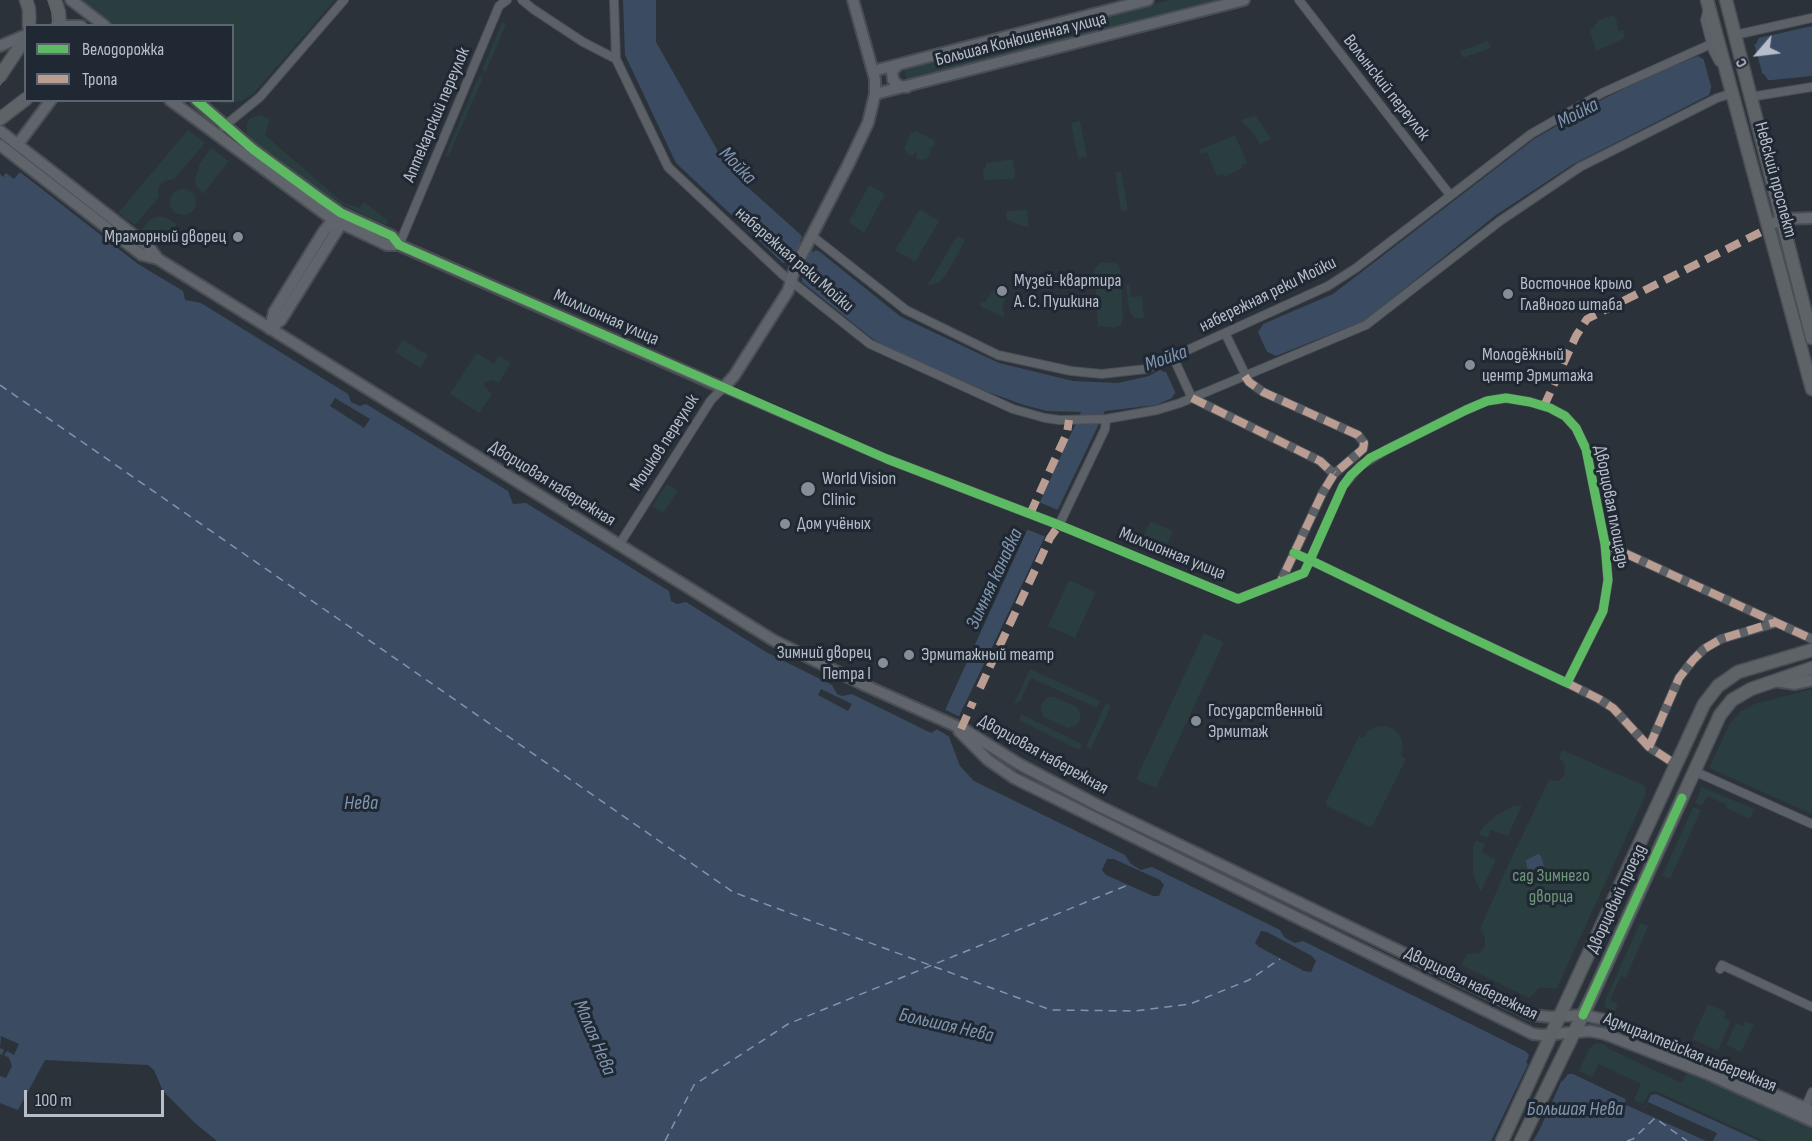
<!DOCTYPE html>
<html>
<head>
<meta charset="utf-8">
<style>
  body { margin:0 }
  #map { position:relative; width:1812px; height:1141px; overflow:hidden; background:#2c3239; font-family:"Sofia Sans Condensed",sans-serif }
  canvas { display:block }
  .legend { position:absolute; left:24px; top:24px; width:210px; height:78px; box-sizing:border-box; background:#1f2833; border:2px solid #5c646f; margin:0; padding:8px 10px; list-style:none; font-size:18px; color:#b7bec9 }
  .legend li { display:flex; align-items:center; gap:12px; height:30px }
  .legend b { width:30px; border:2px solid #5c646f }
  .north { position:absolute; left:1728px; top:24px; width:60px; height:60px; -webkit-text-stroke:4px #1f2833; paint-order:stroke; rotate:242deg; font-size:16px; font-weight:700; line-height:24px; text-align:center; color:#b7bec9 }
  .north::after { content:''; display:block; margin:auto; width:21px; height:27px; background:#b7bec9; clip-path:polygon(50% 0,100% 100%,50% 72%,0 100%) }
  .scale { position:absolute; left:24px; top:1090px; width:140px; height:27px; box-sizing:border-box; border:3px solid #b7bec9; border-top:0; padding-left:8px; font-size:18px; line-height:21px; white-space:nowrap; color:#b7bec9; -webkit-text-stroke:4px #1f2833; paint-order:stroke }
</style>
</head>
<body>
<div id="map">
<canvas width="1812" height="1141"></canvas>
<ul class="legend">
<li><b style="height:8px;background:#5cba63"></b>Велодорожка</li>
<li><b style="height:8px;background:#b99d93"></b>Тропа</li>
</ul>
<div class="north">С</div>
<div class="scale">100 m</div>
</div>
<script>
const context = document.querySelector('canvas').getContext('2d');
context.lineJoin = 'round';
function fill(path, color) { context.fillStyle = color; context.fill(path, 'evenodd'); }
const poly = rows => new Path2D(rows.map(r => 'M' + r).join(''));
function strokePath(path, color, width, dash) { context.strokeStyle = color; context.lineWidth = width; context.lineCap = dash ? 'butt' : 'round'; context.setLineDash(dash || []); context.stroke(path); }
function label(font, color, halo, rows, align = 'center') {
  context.font = font + ' "Sofia Sans Condensed",sans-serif'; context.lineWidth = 6; context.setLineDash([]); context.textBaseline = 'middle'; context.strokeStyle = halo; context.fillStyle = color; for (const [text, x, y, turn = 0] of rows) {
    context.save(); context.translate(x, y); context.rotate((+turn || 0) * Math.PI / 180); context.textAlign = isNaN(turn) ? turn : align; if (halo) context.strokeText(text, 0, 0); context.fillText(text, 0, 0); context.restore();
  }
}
fill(poly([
  [77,0,335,0,253,94,241,101,227,104,212,101,232,100,232,26,111,25],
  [1170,0,1224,0,907,81,904,68],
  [1615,15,1619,31,1623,30,1625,38,1596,51,1590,31,1599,20],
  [502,22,506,24,486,72,482,70],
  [1488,41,1491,48,1463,58,1460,51],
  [479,76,483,78,448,157,445,156],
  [260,115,270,119,265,135,342,202,359,208,364,202,387,220,387,224,384,224,333,200,252,140,247,134,247,124,250,118],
  [1256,116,1271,139,1260,144,1251,130,1241,122,1243,119],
  [1080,121,1087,157,1078,158,1071,123],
  [188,130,205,143,174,179,165,181,161,184,158,189,159,197,135,225,118,213],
  [915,131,934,140,935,144,933,148,929,147,929,149,932,150,927,159,920,160,915,158,917,153,915,152,913,156,907,154,904,148,911,133],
  [1235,135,1247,163,1241,166,1242,168,1225,177,1223,174,1217,176,1207,152,1201,154,1199,150],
  [211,148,229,161,203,194,197,187,195,179,200,163],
  [1013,159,1015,176,1013,179,984,180,983,168,986,168,986,163],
  [1121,171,1128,210,1121,211,1115,172],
  [869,185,885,194,864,233,849,222],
  '170 202a13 13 0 1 1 26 0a13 13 0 1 1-26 0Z',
  [920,209,939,221,915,262,895,250],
  [1027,210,1029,228,1007,220,1006,211],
  [158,216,167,218,177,224,159,244,141,230,150,220],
  [957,236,965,240,945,277,938,283,927,286],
  [1101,263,1114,263,1118,264,1120,268,1123,319,1121,325,1115,328,1098,326,1094,271,1097,266],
  [1126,285,1130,285,1131,297,1142,296,1144,318,1134,318,1129,310],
  [993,290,1004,294,1006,297,1002,310,1005,312,1003,317,980,306,981,301,985,302],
  [403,340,428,355,420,368,395,352],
  [477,353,494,364,499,356,511,363,499,383,492,380,485,382,484,386,492,394,479,413,450,394],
  [667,484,678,491,663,513,652,506],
  [1150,521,1173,531,1164,552,1141,542],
  [1069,580,1096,592,1075,638,1048,626],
  [1204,633,1224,642,1156,788,1136,779],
  [1030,669,1100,701,1097,708,1031,678,1020,701,1014,704],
  [1812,689,1812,814,1709,768,1730,723,1741,711,1755,704],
  [1048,697,1054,697,1077,707,1080,714,1080,721,1075,726,1068,728,1044,717,1041,710,1042,703],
  [1106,703,1111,706,1091,749,1086,747],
  [1021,714,1082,744,1079,750,1019,720],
  [1384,726,1392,728,1398,733,1402,740,1403,748,1401,756,1406,759,1373,825,1370,827,1327,806,1326,802,1359,736,1363,738,1368,731,1375,727],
  [1562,750,1641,784,1645,787,1646,794,1557,988,1539,988,1529,998,1461,965,1467,954,1480,953,1485,946,1485,938,1480,929,1509,863,1549,780,1558,781,1565,774,1565,765,1559,758],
  [1702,787,1754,809,1750,819,1726,808,1727,805,1707,796,1702,806,1695,803],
  [1522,805,1508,836,1491,830,1487,838,1479,834,1484,826,1498,814,1514,806],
  [1693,807,1701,810,1670,879,1662,876],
  [1476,840,1485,844,1482,852,1496,860,1481,891,1476,882,1473,871,1473,847],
  [1640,923,1648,926,1626,978,1621,976,1610,1000,1618,1004,1616,1009,1613,1011,1605,1007,1605,1001],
  [1708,1004,1726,1012,1724,1018,1731,1021,1718,1051,1692,1039],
  [1745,1021,1754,1025,1741,1052,1726,1045,1736,1023,1743,1026],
  [1596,1043,1602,1044,1607,1046,1607,1048,1682,1083,1687,1072,1691,1071,1812,1127,1812,1141,1764,1141,1656,1091,1650,1092,1643,1104,1634,1100,1641,1084,1599,1064,1592,1077,1579,1071,1589,1049]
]), '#2a3d3f');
fill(poly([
  [623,0,656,0,656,42,724,162,744,184,800,234,802,237,800,241,813,252,816,250,820,252,901,317,999,363,1073,381,1118,383,1149,376,1160,370,1164,372,1259,331,1263,324,1333,294,1534,139,1605,98,1663,70,1698,56,1703,59,1756,44,1759,38,1812,26,1812,76,1772,80,1768,80,1764,74,1711,88,1709,95,1572,165,1496,215,1364,321,1276,356,1268,352,1174,394,1172,398,1156,405,1105,411,949,737,960,766,974,781,1125,855,1131,864,1141,870,1152,867,1280,930,1285,938,1295,943,1303,941,1525,1051,1529,1055,1526,1063,1563,1081,1568,1074,1573,1074,1645,1108,1651,1095,1656,1094,1759,1141,217,1141,195,1123,163,1091,154,1070,148,1065,45,1060,18,1110,0,1103,0,174,3,177,6,173,14,179,20,172,138,264,183,291,185,300,201,303,348,394,351,402,360,406,366,404,508,491,513,504,526,503,669,591,671,601,677,604,686,602,766,652,832,685,837,694,842,696,852,694,931,733,936,730,1081,412,1047,411,1024,405,988,392,901,354,874,340,802,282,802,273,789,262,783,263,676,163,625,55],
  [1538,854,1541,856,1545,869,1538,873,1531,874,1527,867,1526,860]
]), '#3b4c62');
fill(poly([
  [1754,43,1763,76,1712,90,1703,57],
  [1257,330,1268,354,1176,394,1165,370],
  [335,398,370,419,364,428,330,406],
  [1039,502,1058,510,1046,537,1026,529],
  [821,689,852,704,848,711,818,695],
  [944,709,962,718,953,736,950,737,936,729],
  [1107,859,1114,859,1160,880,1164,885,1159,896,1153,896,1106,875,1102,870],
  [1261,931,1267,932,1312,956,1316,961,1311,972,1304,971,1259,947,1255,943],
  [1,1036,19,1044,14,1055,7,1051,4,1055,9,1058,12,1066,6,1078,0,1076,0,1054,2,1055,4,1050,0,1048],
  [1528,1064,1562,1080,1539,1131,1533,1141,1491,1141],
  [1596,1081,1632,1098,1631,1101,1645,1108,1648,1102,1717,1133,1713,1141,1706,1141,1624,1104,1626,1099,1594,1084]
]), '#2c3239');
strokePath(poly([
  [0,385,733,892,1051,1010,1135,1011,1190,1004,1249,980,1280,959],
  [665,1141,694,1085,788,1024,1128,885],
  [1627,1141,1633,1139,1655,1118,1687,1141]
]), '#8095ae', 1.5, [8, 6]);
const street = poly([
  [522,0,533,9,583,42,616,59],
  [614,0,616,59,668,167,782,274,870,344,1013,409,1045,418,1060,420,1106,419,1157,410,1180,403,1366,325,1500,221,1580,167,1717,98,1733,93],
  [1299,0,1450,195],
  [1708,8,1705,20,1713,51,1719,62],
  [1735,35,1812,18],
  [1750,97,1812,87],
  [223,127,260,97,344,0],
  [812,236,906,310,998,355,1071,371,1102,374,1146,369,1328,286,1356,268,1531,134,1602,93,1711,44],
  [399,245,499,6,507,0],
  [1225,333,1249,382,1263,392,1358,435,1364,443,1363,449,1334,474,1323,492,1280,583],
  [1173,357,1192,398,1320,461,1334,474],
  [1059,525,1105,429,1106,419],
  [1605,544,1812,639],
  [619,545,711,400,723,388,887,459,1059,525,1238,599,1304,573,1310,560,1343,486,1360,466,1386,450,1466,410,1487,401,1506,398,1530,402,1550,408,1565,416,1576,428,1586,449,1605,544,1608,580,1603,611,1567,683,1442,624,1310,560,1294,553],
  [1567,683,1599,699,1613,708,1649,747,1675,764],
  [1649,747,1679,678,1693,660,1704,649,1721,639,1776,623],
  [1694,771,1812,824],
  [1720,969,1722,965,1812,1007],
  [1805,1108,1812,1092]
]);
const secondary = poly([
  [71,0,105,26],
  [57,26,81,26],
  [0,46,26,35],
  [898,65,892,71,893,80,899,86,907,87],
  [873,71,1148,0],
  [875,94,1244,0],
  [170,100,332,219,387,245,399,245],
  [196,100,254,150,321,199,341,213,392,236,399,245,723,388,734,376,788,291,795,268,848,165,868,123,875,94,875,79,853,0],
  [0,131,149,247,158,259],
  [18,144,51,100],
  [0,145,142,255,158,259,773,640,862,684,965,730,1019,764,1101,807,1532,1015,1550,1017,1583,1015,1611,1021,1812,1111],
  [1769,226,1781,219,1812,218],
  [270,329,281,320,341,224,341,219],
  [270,329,274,312,324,231,336,216],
  [1775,681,1795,684,1812,680],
  [959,731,988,760,1014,778,1533,1034,1542,1035,1590,1031,1605,1034,1708,1074,1812,1121]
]);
const primary = poly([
  [26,0,29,9,29,26],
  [55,0,59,12,60,26],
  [1707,0,1812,389],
  [1726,0,1812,338],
  [0,76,26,37],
  [0,119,26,99],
  [1502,1141,1704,704,1718,686,1738,672,1812,650],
  [1521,1141,1592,996,1720,715,1732,700,1751,689,1812,668]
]);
strokePath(street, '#4a4e54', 10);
strokePath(secondary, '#4a4e54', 14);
strokePath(primary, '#4a4e55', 15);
strokePath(street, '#5c6067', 8);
strokePath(secondary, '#60646b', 10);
strokePath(primary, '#5e6368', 12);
strokePath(poly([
  [32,0,35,17,34,26],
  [48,0,52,12,53,26],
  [0,85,26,45],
  [0,112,26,92]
]), '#60646a', 1.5);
strokePath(poly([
  [1245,376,1249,382,1263,392,1358,435,1364,443,1363,449,1334,474,1323,492,1280,583],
  [1192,398,1320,461,1334,474],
  [1544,406,1576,336,1587,319,1761,232],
  [1030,514,1067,433,1069,420],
  [1605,544,1812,639],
  [1567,683,1599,699,1613,708,1649,747,1675,764],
  [980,688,1050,538,1059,525,1064,528],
  [961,729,973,702],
  [1649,747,1679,678,1693,660,1704,649,1721,639,1776,622]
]), '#b99d93', 8, [15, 8]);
strokePath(poly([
  [196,100,254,150,321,199,341,213,392,236,399,245,887,459,1059,525,1238,599,1304,573,1310,560,1343,486,1351,475,1370,458,1466,410,1487,401,1506,398,1530,402,1550,408,1565,416,1576,428,1586,449,1605,544,1608,580,1603,611,1567,683,1442,624,1310,560,1294,553],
  [1583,1015,1682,798]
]), '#5cba63', 9);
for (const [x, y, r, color] of [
  [238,237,6,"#868d97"],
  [1002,291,6,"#868d97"],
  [1508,294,6,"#868d97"],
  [1470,365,6,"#868d97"],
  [808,489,8,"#868d97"],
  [785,524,6,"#868d97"],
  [909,655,6,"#868d97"],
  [883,663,6,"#868d97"],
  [1196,721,6,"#868d97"]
]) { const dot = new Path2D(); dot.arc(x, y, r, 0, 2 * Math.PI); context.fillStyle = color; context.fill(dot); strokePath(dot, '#1f2833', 2); }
label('18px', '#b7bec9', '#1f2833', [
  ["Большая Конюшенная улица",1021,40,-14],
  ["Волынский переулок",1386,88,52],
  ["Аптекарский переулок",437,115,-67],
  ["Невский проспект",1775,180,75],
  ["набережная реки Мойки",794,260,41],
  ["набережная реки Мойки",1268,295,-26],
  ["Миллионная улица",606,318,24],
  ["Мошков переулок",665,443,-57],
  ["Дворцовая набережная",552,484,32],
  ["Дворцовая площадь",1611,507,79],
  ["Миллионная улица",1172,554,22],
  ["Дворцовая набережная",1043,755,29],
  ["Дворцовый проезд",1617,899,-65],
  ["Дворцовая набережная",1471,984,26],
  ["Адмиралтейская набережная",1690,1053,22]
]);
label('18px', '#b7bec9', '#1f2833', [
  ["Мраморный дворец",226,237,"right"],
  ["Музей-квартира",1014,281],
  ["А. С. Пушкина",1014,302],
  ["Восточное крыло",1520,284],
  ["Главного штаба",1520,305],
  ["Молодёжный",1482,355],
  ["центр Эрмитажа",1482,376],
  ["World Vision",822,479],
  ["Clinic",822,500],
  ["Дом учёных",797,524],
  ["Зимний дворец",871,653,"right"],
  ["Петра I",871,674,"right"],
  ["Эрмитажный театр",921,655],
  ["Государственный",1208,711],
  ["Эрмитаж",1208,732]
], 'left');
label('18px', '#6f9878', '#1f2833', [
  ["сад Зимнего",1551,876],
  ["дворца",1551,897]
]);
label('italic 20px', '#8095ae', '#1f2833', [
  ["Мойка",1578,114,-27],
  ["Мойка",737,166,46],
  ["Мойка",1166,359,-19],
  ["Зимняя канавка",995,579,-65],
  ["Нева",361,804],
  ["Большая Нева",946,1026,13],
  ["Малая Нева",594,1038,67],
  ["Большая Нева",1575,1110]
]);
</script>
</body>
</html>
